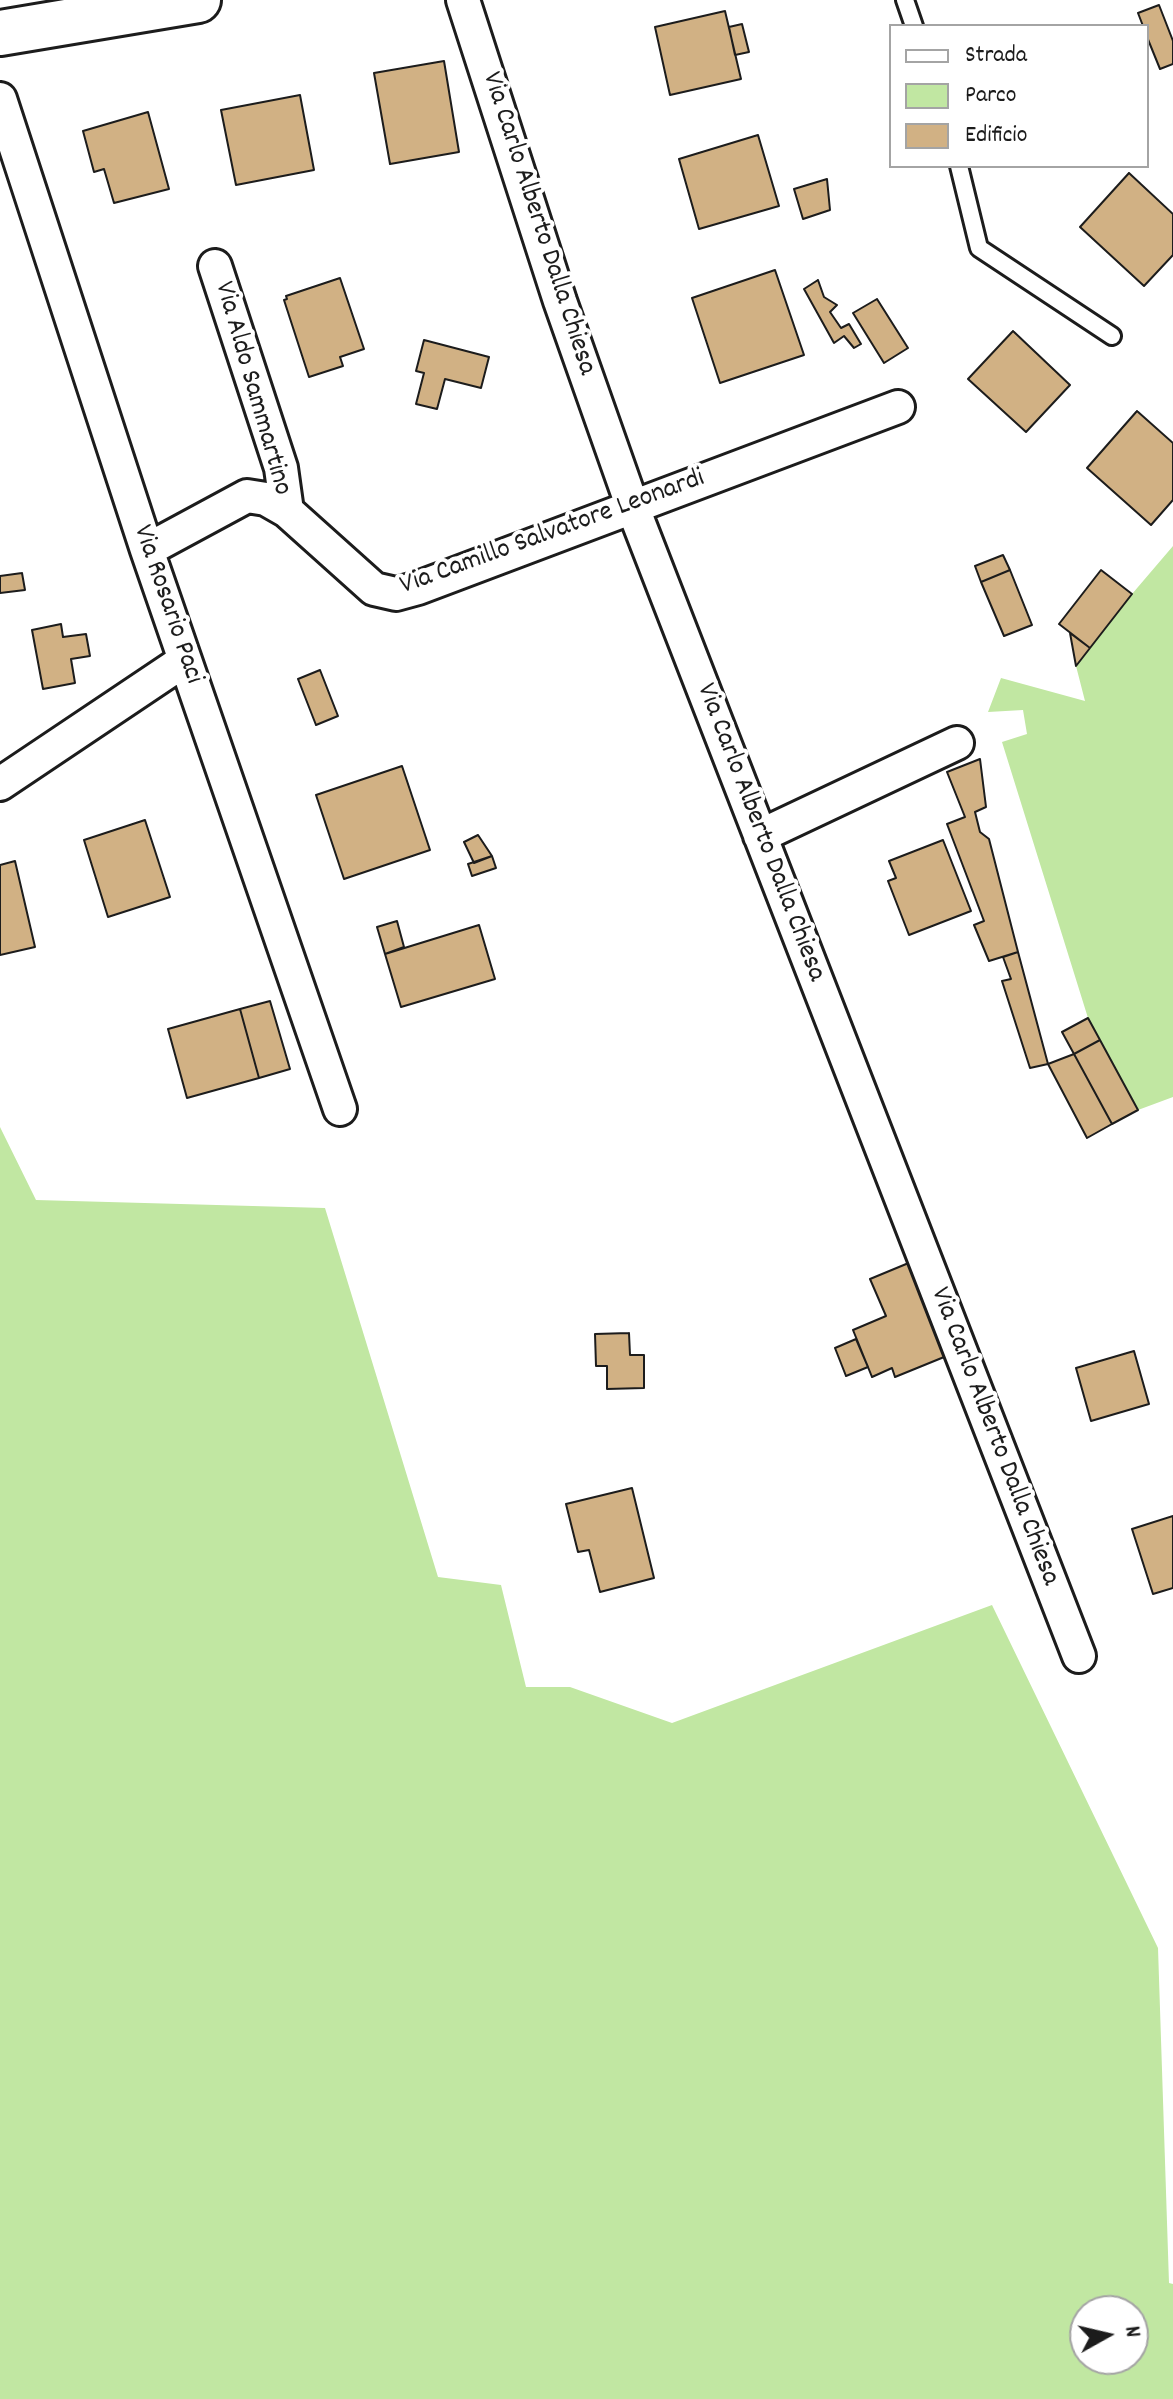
<!DOCTYPE html>
<html>
<head>
<meta charset="utf-8">
<style>
  body { margin:0 }
  #map { position:relative; width:1173px; height:2399px; overflow:hidden; background:#fff; font-family:Dekko,sans-serif }
  canvas { display:block }
  .legend { position:absolute; left:889px; top:24px; width:260px; height:144px; box-sizing:border-box; background:#fff; border:2px solid #a4a4a4; margin:0; padding:10px 14px; list-style:none; font-size:24px; color:#1c1c1c }
  .legend li { display:flex; align-items:center; gap:16px; height:40px }
  .legend b { width:40px; border:2px solid #a4a4a4 }
  .north { position:absolute; left:1069px; top:2295px; width:80px; height:80px; box-sizing:border-box; background:#fff; border:2px solid #a4a4a4; border-radius:50%; rotate:82deg; font-size:22px; font-weight:700; line-height:32px; text-align:center; color:#1c1c1c }
  .north::after { content:''; display:block; margin:auto; width:28px; height:36px; background:#1c1c1c; clip-path:polygon(50% 0,100% 100%,50% 72%,0 100%) }
</style>
</head>
<body>
<div id="map">
<canvas width="1173" height="2399"></canvas>
<ul class="legend">
<li><b style="height:10px;background:#fff"></b>Strada</li>
<li><b style="height:22px;background:#c1e7a2"></b>Parco</li>
<li><b style="height:22px;background:#d1b184"></b>Edificio</li>
</ul>
<div class="north">N</div>
</div>
<script>
const context = document.querySelector('canvas').getContext('2d');
context.lineJoin = 'round';
function fill(path, color) { context.fillStyle = color; context.fill(path, 'evenodd'); }
const poly = rows => new Path2D(rows.map(r => 'M' + r).join(''));
function strokePath(path, color, width, dash) { context.strokeStyle = color; context.lineWidth = width; context.lineCap = dash ? 'butt' : 'round'; context.setLineDash(dash || []); context.stroke(path); }
function label(font, color, halo, rows, align = 'center') {
  context.font = font + ' Dekko,sans-serif'; context.lineWidth = 8; context.setLineDash([]); context.textBaseline = 'middle'; context.strokeStyle = halo; context.fillStyle = color; for (const [text, x, y, turn = 0] of rows) {
    context.save(); context.translate(x, y); context.rotate((+turn || 0) * Math.PI / 180); context.textAlign = isNaN(turn) ? turn : align; if (halo) context.strokeText(text, 0, 0); context.fillText(text, 0, 0); context.restore();
  }
}
fill(poly([
  [1173,546,1173,1097,1138,1110,1088,1018,1002,742,1027,734,1023,710,988,712,1001,678,1085,701,1076,666,1132,594],
  [0,1127,36,1200,325,1208,438,1577,501,1585,526,1687,570,1687,672,1723,992,1605,1158,1948,1169,2283,1173,2284,1173,2399,0,2399],
  [1085,2311,1133,2311,1133,2359,1085,2359]
]), '#c1e7a2');
const building = poly([
  [1159,5,1173,41,1173,64,1160,69,1147,37,1147,26,1143,26,1138,13,1159,5],
  [725,11,741,79,670,95,655,27,725,11],
  [742,24,749,52,735,55,729,27,742,24],
  [444,61,459,152,390,164,374,73,444,61],
  [300,95,314,170,236,185,221,110,300,95],
  [148,112,169,189,114,203,104,169,94,172,83,131,148,112],
  [758,135,779,206,699,229,679,159,758,135],
  [1129,173,1173,214,1173,255,1144,286,1080,227,1129,173],
  [827,179,830,210,803,219,794,189,827,179],
  [775,270,804,355,720,383,692,298,775,270],
  [340,278,364,349,340,357,343,366,309,377,284,300,287,299,286,296,340,278],
  [818,280,824,297,837,305,830,312,841,328,849,324,861,344,854,348,844,336,834,343,804,289,818,280],
  [877,299,908,348,884,363,853,313,877,299],
  [1013,331,1070,385,1026,432,968,379,1013,331],
  [424,340,489,357,481,388,445,379,437,409,416,404,424,373,416,371,424,340],
  [1137,411,1173,443,1173,500,1151,525,1087,468,1137,411],
  [1003,555,1010,570,981,582,975,566,1003,555],
  [1010,570,1032,625,1004,636,981,582,1010,570],
  [1101,570,1132,594,1090,648,1059,624,1101,570],
  [22,573,25,590,0,593,0,576,22,573],
  [61,624,63,637,86,634,90,656,71,659,75,683,43,689,32,630,61,624],
  [1070,633,1090,648,1076,666,1070,633],
  [320,670,338,716,316,725,298,679,320,670],
  [980,759,986,807,975,812,980,832,989,839,1018,952,989,961,974,925,984,921,947,824,965,817,947,772,980,759],
  [402,766,430,850,344,879,316,795,402,766],
  [145,820,170,897,108,917,84,840,145,820],
  [478,835,492,856,474,863,464,842,478,835],
  [943,840,971,911,909,935,888,881,896,878,889,861,943,840],
  [492,856,496,868,472,876,468,864,492,856],
  [15,861,35,947,0,955,0,865,15,861],
  [397,921,404,947,385,954,377,927,397,921],
  [479,925,495,979,401,1007,385,954,479,925],
  [1018,952,1048,1064,1030,1068,1002,981,1011,979,1003,957,1018,952],
  [270,1001,290,1069,259,1078,240,1009,270,1001],
  [240,1009,259,1078,187,1098,168,1029,240,1009],
  [1088,1018,1100,1040,1074,1054,1062,1032,1088,1018],
  [1100,1040,1138,1110,1112,1124,1074,1054,1100,1040],
  [1074,1054,1112,1124,1087,1138,1048,1064,1074,1054],
  [911,1262,949,1355,895,1377,892,1368,872,1377,853,1330,886,1316,870,1279,911,1262],
  [629,1333,630,1355,644,1355,644,1388,607,1389,607,1366,596,1366,595,1334,629,1333],
  [856,1339,868,1367,846,1376,835,1348,856,1339],
  [1134,1351,1149,1404,1091,1421,1076,1368,1134,1351],
  [632,1488,654,1578,600,1592,589,1550,578,1552,566,1504,632,1488],
  [1173,1516,1173,1588,1153,1594,1132,1529,1173,1516]
]);
fill(building, '#d1b184');
strokePath(building, '#1c1c1c', 2);
const lane = poly([
  [905,0,914,26],
  [959,166,979,248,1112,336]
]);
const street = poly([
  [463,0,560,301,633,508,1079,1656],
  [0,99,147,550,340,1109],
  [215,266,281,468,287,511],
  [147,550,247,496,266,499,287,511,374,589,396,594,418,588,898,407],
  [0,784,185,660],
  [760,836,957,743]
]);
const secondary = poly([
  [0,33,198,0]
]);
strokePath(lane, '#1c1c1c', 22);
strokePath(street, '#1c1c1c', 38);
strokePath(secondary, '#1c1c1c', 50);
strokePath(lane, '#fff', 16);
strokePath(street, '#fff', 32);
strokePath(secondary, '#fff', 44);
label('28px', '#1c1c1c', '#fff', [
  ["Via Carlo Alberto Dalla Chiesa",537,224,72],
  ["Via Aldo Sammartino",251,389,74],
  ["Via Camillo Salvatore Leonardi",553,534,-20],
  ["Via Rosario Paci",166,605,71],
  ["Via Carlo Alberto Dalla Chiesa",759,833,69],
  ["Via Carlo Alberto Dalla Chiesa",993,1437,69]
]);
</script>
</body>
</html>
